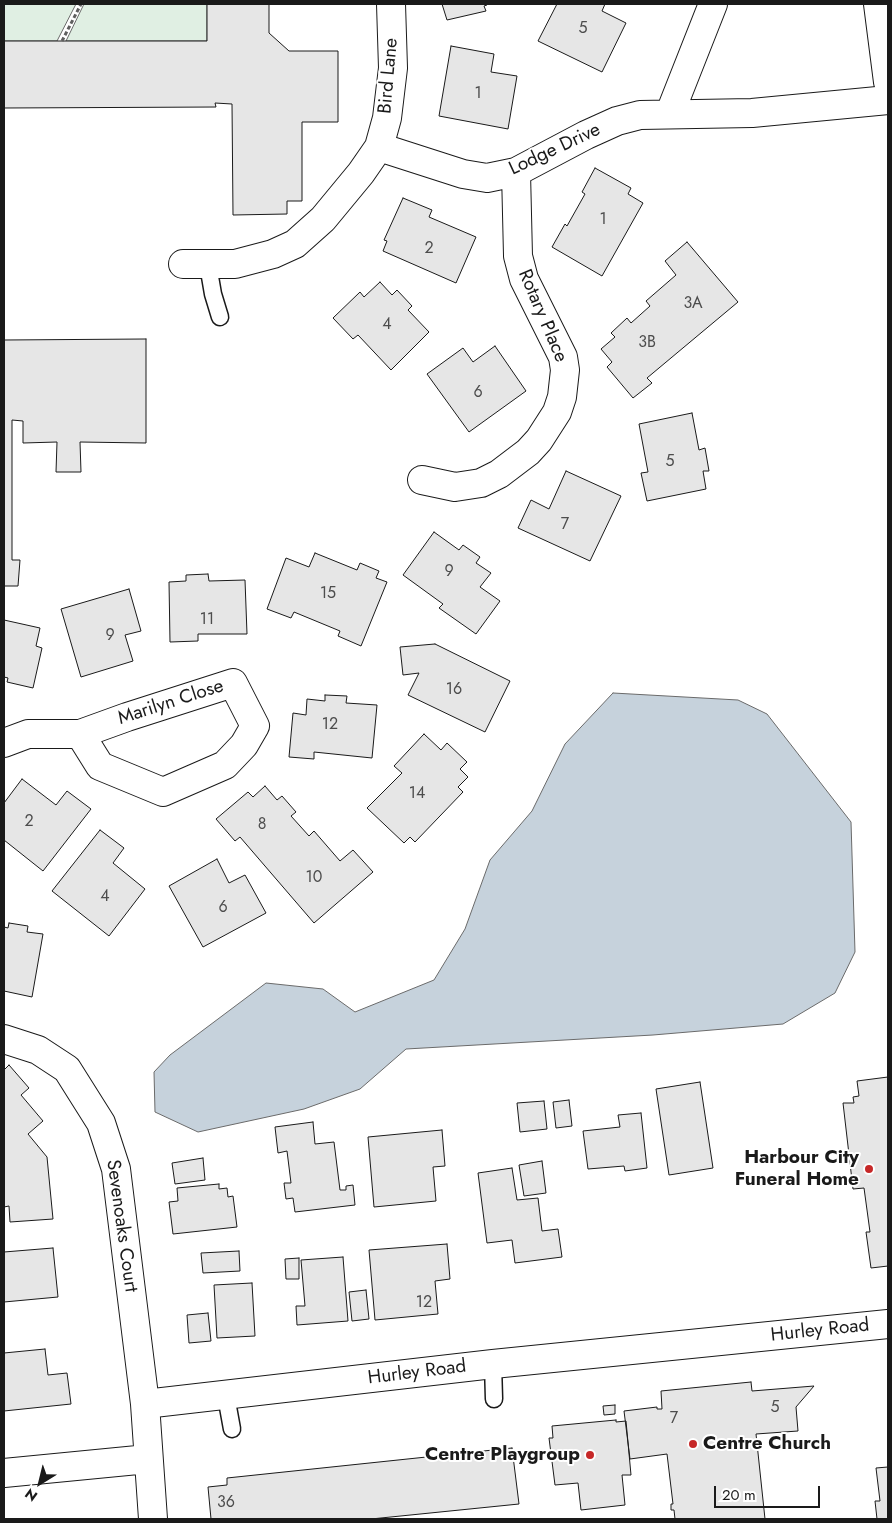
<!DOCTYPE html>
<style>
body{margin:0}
#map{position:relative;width:892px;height:1523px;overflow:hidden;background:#fff;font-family:Jost,sans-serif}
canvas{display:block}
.frame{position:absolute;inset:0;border:5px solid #1a1a1a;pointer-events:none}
.north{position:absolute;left:15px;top:1458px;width:50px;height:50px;-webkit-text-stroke:4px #fff;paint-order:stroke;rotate:216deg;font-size:14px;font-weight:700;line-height:20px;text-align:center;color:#1a1a1a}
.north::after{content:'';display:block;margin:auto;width:18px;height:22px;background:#1a1a1a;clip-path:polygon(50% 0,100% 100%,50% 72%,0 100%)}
.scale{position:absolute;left:714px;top:1486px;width:106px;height:22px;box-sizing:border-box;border:2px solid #1a1a1a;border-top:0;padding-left:6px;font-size:15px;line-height:18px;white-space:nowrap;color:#1a1a1a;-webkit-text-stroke:4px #fff;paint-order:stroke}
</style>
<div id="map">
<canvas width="892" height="1523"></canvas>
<div class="frame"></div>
<div class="north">N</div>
<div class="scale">20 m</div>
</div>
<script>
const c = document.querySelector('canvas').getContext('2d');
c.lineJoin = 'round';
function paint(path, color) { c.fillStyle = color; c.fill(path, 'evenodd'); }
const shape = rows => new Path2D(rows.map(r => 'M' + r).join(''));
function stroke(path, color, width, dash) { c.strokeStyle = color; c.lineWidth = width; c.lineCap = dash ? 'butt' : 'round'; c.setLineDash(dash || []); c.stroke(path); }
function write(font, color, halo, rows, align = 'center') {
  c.font = font + ' Jost,sans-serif'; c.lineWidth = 4; c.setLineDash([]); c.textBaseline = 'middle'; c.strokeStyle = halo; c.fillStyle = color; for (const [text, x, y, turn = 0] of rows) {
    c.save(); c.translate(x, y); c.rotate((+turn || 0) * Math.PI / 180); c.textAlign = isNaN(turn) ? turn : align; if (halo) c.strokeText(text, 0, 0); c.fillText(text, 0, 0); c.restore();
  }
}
const green = shape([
 [4,4,76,4,57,41,4,41,4,4],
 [84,4,207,4,207,41,66,41,84,4]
]);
paint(green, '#e0efe3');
stroke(green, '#6a6a6a', 1);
const water = shape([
 [613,693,738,700,767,714,851,822,855,952,835,993,783,1024,653,1035,406,1049,360,1089,304,1109,198,1132,155,1112,154,1072,170,1055,266,983,323,989,355,1012,434,980,465,929,490,860,532,811,565,744,613,693]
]);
paint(water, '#c6d2dc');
stroke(water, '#6a6a6a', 1);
const building = shape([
 [207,4,269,4,269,33,289,51,338,51,338,122,302,122,302,201,287,201,287,214,233,215,232,104,215,103,216,107,4,108,4,41,207,41,207,4],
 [442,4,486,4,487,5,484,6,486,11,447,20,442,4],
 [557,4,605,4,602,11,626,23,602,72,538,41,557,4],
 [451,46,494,54,491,72,517,76,508,129,439,116,451,46],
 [595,168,631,188,628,194,643,203,602,276,552,247,565,224,567,226,585,194,582,192,595,168],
 [403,198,432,210,429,217,476,237,456,283,383,251,387,241,384,240,403,198],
 [687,242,738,302,647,378,652,383,633,398,607,367,612,362,601,349,615,337,611,333,627,318,631,323,650,306,646,301,676,275,665,261,687,242],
 [380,282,392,295,397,290,412,306,408,310,429,332,391,370,358,335,353,339,333,318,360,292,364,297,380,282],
 [146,339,146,443,80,442,81,472,56,472,57,442,23,443,23,421,12,420,12,560,20,560,18,586,4,586,4,340,146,339],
 [495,346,526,391,469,432,427,374,463,348,473,362,495,346],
 [692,413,699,450,705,448,709,471,703,471,706,489,647,501,641,473,648,472,639,424,692,413],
 [566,471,621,496,590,561,518,528,531,500,549,509,566,471],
 [434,532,459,550,463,545,480,557,476,563,491,573,480,587,500,601,476,634,439,608,443,604,403,575,434,532],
 [315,553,357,570,360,563,379,571,376,578,387,582,361,646,338,636,340,631,294,612,291,618,267,609,286,558,309,567,315,553],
 [208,574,209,581,245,580,247,634,198,634,198,641,170,642,169,582,186,581,186,575,208,574],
 [129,589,141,631,125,635,133,661,81,677,61,609,129,589],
 [4,620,40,628,36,646,42,648,33,688,7,682,8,678,4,677,4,620],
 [435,644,510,681,485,732,408,695,419,673,403,675,400,647,435,644],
 [325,695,347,696,346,703,377,705,372,758,314,752,314,759,289,757,293,713,306,715,307,699,325,701,325,695],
 [424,734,441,750,447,743,467,762,460,769,468,777,458,787,463,792,415,842,410,837,404,843,367,808,402,773,394,766,424,734],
 [22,779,56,805,67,791,91,809,43,871,4,840,4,803,22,779],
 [265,786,277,800,282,796,296,812,291,816,309,836,314,831,340,861,353,850,373,872,314,923,240,837,235,841,216,819,248,792,253,797,265,786],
 [100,830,124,848,113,863,145,889,109,936,52,891,100,830],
 [217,859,229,883,245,875,266,913,203,947,169,886,217,859],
 [9,923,28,926,27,932,43,934,32,997,4,991,4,927,8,928,9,923],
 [9,1065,29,1088,21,1095,43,1121,28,1134,47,1157,53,1219,10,1222,9,1206,4,1207,4,1070,9,1065],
 [888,1077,888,1266,871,1268,866,1232,870,1232,864,1188,853,1189,843,1103,854,1103,853,1097,859,1096,857,1081,888,1077],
 [700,1082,713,1168,669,1175,656,1089,700,1082],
 [569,1100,572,1126,556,1128,553,1102,569,1100],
 [544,1101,547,1129,520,1132,517,1103,544,1101],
 [641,1113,647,1168,625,1171,624,1166,588,1169,583,1131,620,1127,618,1115,641,1113],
 [313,1122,315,1144,334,1142,340,1190,346,1190,346,1186,353,1185,355,1205,295,1212,293,1198,286,1199,284,1183,291,1183,287,1151,278,1153,275,1127,313,1122],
 [442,1130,445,1166,433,1167,436,1201,374,1207,368,1137,442,1130],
 [203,1158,205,1180,175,1184,172,1163,203,1158],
 [542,1161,546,1193,524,1196,519,1165,542,1161],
 [512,1168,517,1200,538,1198,542,1231,558,1229,562,1257,515,1263,512,1240,487,1243,478,1173,512,1168],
 [219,1184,219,1189,227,1188,228,1197,233,1196,237,1227,173,1234,169,1202,178,1201,177,1188,219,1184],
 [447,1244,450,1279,435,1281,438,1314,375,1320,369,1250,447,1244],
 [53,1248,58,1297,4,1302,4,1252,53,1248],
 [239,1251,240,1271,203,1273,201,1253,239,1251],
 [343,1257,348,1321,297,1325,296,1306,305,1306,301,1260,343,1257],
 [299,1258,299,1279,286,1279,285,1259,299,1258],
 [252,1283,255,1336,217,1338,214,1285,252,1283],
 [366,1290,369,1319,352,1321,349,1292,366,1290],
 [208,1313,211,1341,189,1343,187,1315,208,1313],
 [45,1349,48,1375,67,1373,71,1404,4,1411,4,1353,45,1349],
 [751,1382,752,1391,814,1386,796,1407,798,1431,756,1434,765,1519,675,1519,674,1510,671,1510,671,1504,673,1504,667,1454,630,1459,624,1411,657,1407,657,1409,662,1409,661,1391,751,1382],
 [615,1405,615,1414,604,1415,603,1406,615,1405],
 [616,1420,616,1422,626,1421,631,1475,622,1475,625,1505,581,1510,578,1483,555,1485,549,1438,553,1438,552,1426,616,1420],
 [512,1448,519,1504,371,1519,211,1519,208,1487,227,1485,227,1478,512,1448],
 [888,1467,888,1519,877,1519,875,1501,880,1501,876,1468,888,1467]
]);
paint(building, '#e6e6e6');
stroke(building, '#1a1a1a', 1);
const lane = shape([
 [208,265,213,294,220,317],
 [493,1364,494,1399],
 [226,1396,232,1429]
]);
const street = shape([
 [670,113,713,4],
 [379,147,463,174,487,178,516,172,586,135,617,121,640,115,752,113,888,100],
 [183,264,235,264,273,254,295,244,323,219,361,173,379,147,387,118,393,68,391,4],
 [422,480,455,487,481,483,499,474,528,452,539,440,557,412,562,397,565,370,563,357,524,279,518,256,516,172],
 [4,743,28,734,80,734,127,717,233,683,255,726,244,745,225,765,163,792,100,766,80,734],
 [4,1039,38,1050,67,1069,101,1123,116,1169,145,1404],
 [4,1473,148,1459],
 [153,1519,145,1404,493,1364,888,1324]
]);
const secondary = shape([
 [878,4,888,82]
]);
stroke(lane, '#1a1a1a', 19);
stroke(street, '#1a1a1a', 30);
stroke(secondary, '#1a1a1a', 30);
stroke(shape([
 [62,41,81,4]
]), '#5f5f5f', 3, [4, 2.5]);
stroke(lane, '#fff', 16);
stroke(street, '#fff', 28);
stroke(secondary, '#fff', 28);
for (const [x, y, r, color] of [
 [869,1169,5,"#c62828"],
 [693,1444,5,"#c62828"],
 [590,1455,5,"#c62828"]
]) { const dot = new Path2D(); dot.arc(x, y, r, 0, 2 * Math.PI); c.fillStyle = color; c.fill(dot); stroke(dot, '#fff', 2); }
write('16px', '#4d4d4d', null, [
 ["5",583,29],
 ["1",478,94],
 ["1",603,220],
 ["2",429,249],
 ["3A",693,304],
 ["4",387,325],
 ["3B",647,343],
 ["6",478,393],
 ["5",670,462],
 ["7",565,525],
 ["9",449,572],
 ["15",328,594],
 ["11",207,620],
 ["9",110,636],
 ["16",454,690],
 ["12",330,725],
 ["14",417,794],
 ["2",29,822],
 ["8",262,825],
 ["10",314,878],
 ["4",105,897],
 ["6",223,908],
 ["12",424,1303],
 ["5",775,1408],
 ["7",674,1419],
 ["36",226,1503]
]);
write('19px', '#1a1a1a', '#fff', [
 ["Bird Lane",389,76,-85],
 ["Lodge Drive",555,150,-25],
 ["Rotary Place",542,316,67],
 ["Marilyn Close",171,703,-18],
 ["Sevenoaks Court",121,1226,82],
 ["Hurley Road",820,1331,-6],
 ["Hurley Road",417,1373,-7]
]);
write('bold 19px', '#1a1a1a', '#fff', [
 ["Harbour City",859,1158],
 ["Funeral Home",859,1180],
 ["Centre Church",703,1444,"left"],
 ["Centre Playgroup",580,1455]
], 'right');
</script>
